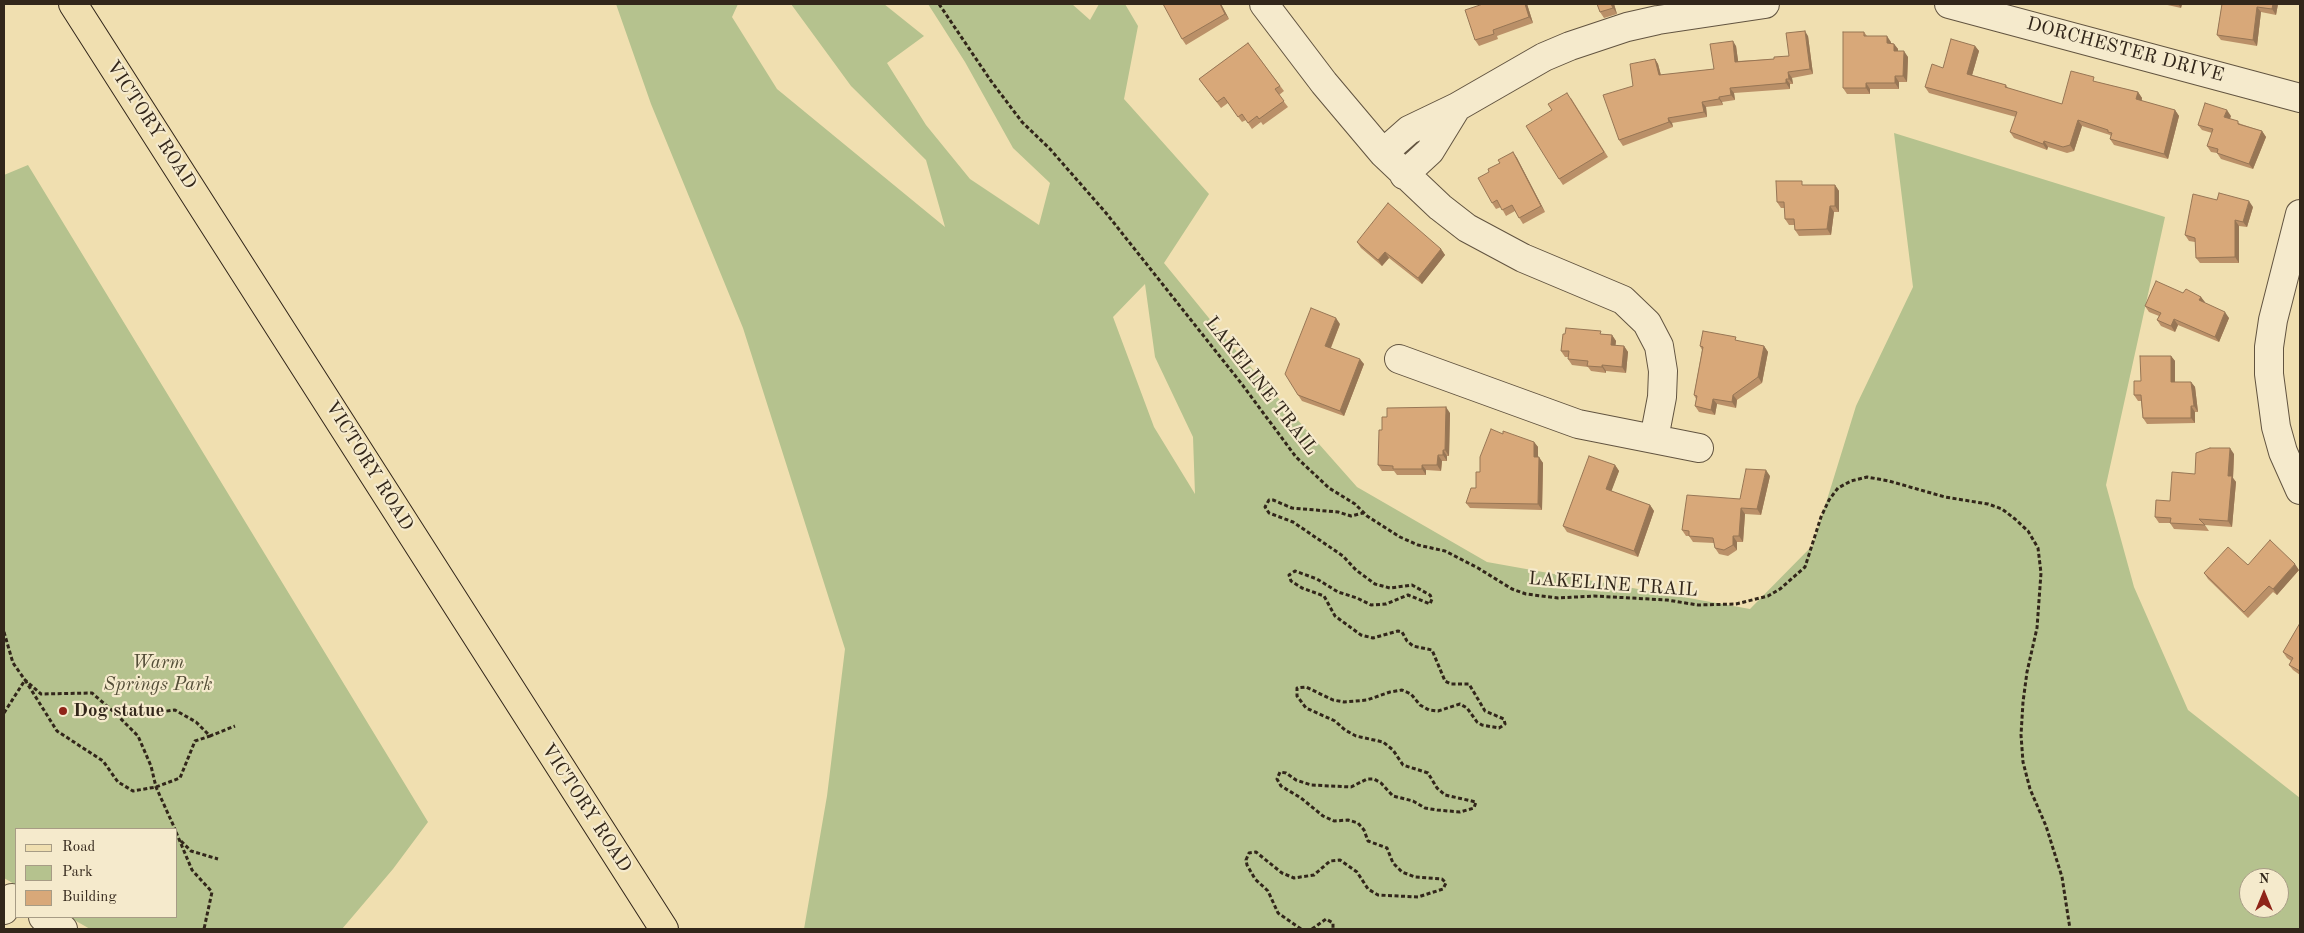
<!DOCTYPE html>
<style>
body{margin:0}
#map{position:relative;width:2304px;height:933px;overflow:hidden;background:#f0dfb0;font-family:"Old Standard TT",serif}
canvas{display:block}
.frame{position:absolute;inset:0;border:5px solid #32261a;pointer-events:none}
.legend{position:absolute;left:15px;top:828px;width:162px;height:90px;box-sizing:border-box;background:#f5eacc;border:1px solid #a79c85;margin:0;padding:6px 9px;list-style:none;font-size:15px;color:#32261a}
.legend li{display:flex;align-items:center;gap:10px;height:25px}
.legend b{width:25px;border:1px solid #a79c85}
.north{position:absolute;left:2239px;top:868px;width:50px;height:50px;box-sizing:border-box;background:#f5eacc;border:1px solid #a79c85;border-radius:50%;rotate:0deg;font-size:14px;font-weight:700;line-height:20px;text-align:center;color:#32261a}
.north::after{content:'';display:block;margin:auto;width:18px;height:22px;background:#8f2418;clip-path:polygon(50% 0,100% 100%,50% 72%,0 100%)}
</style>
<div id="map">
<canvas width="2304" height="933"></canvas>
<div class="frame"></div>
<ul class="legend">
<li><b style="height:6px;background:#f0dfb0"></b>Road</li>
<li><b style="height:14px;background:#b5c28e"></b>Park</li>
<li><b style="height:14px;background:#d8a879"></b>Building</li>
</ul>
<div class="north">N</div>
</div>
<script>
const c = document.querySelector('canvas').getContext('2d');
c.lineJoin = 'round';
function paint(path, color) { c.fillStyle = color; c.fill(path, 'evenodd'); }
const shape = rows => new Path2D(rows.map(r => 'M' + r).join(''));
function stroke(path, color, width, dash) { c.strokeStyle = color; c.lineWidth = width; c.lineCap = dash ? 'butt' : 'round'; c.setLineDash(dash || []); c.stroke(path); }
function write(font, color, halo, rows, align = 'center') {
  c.font = font + ' "Old Standard TT",serif'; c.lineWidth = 4.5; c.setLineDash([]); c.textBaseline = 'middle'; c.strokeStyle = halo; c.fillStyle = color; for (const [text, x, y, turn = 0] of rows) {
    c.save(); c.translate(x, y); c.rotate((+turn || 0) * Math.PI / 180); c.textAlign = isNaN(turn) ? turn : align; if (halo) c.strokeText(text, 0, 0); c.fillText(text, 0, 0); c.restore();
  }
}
paint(shape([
 [616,4,738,4,732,17,777,89,945,227,926,160,851,86,791,4,884,4,924,36,887,63,926,125,970,179,1039,225,1050,183,1013,148,965,62,928,4,1072,4,1090,20,1099,4,1125,4,1138,26,1124,99,1209,194,1164,263,1226,339,1357,487,1487,562,1750,609,1813,545,1856,406,1913,287,1894,133,2165,217,2106,485,2134,587,2188,710,2300,798,2300,929,804,929,827,796,845,649,743,328,651,104],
 [1145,284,1155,357,1193,437,1195,494,1154,427,1113,317],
 [2249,878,2279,878,2279,908,2249,908],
 [28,165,428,822,393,869,342,929,90,929,69,917,176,917,176,829,16,829,16,885,4,878,4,175]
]), '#b5c28e');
const minor = shape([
 [1264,4,1324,83,1383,153,1440,207,1467,228,1523,258,1623,300,1647,323,1659,346,1663,371,1662,397,1654,439],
 [1949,4,2300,98],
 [1383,153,1409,130,1457,107,1544,57,1570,46,1627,27,1658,20,1765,4],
 [1404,175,1430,151,1457,107],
 [2300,214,2273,320,2269,347,2269,374,2276,427,2283,452,2300,490],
 [1399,359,1578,424,1699,448],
 [4,910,12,898],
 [43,917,63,929]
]);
const major = shape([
 [73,4,664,929]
]);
stroke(minor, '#625440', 30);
stroke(major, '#32261a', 30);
stroke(shape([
 [939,4,991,81,1022,122,1050,149,1106,213,1241,383,1296,457,1329,488,1355,504,1367,516,1400,537,1418,545,1445,551,1478,568,1512,589,1526,594,1558,598,1594,596,1667,600,1698,605,1736,604,1768,596,1780,589,1805,567,1821,517,1829,500,1838,488,1851,481,1867,477,1889,481,1945,497,1988,504,2002,509,2015,519,2028,531,2038,548,2041,573,2037,628,2027,672,2023,702,2021,735,2023,762,2030,789,2046,826,2062,877,2070,929],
 [4,632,13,663,25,680,41,694,92,693,115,713,130,716,175,710,196,722,210,736,235,726],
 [4,713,25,680,57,731,103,761,118,782,133,791,156,787,180,778,195,741,210,736],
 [116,714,138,736,151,766,156,787,175,829],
 [176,832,192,870,212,892,204,929],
 [181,841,191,851,218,859],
 [1301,929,1278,913,1268,891,1255,879,1247,865,1246,860,1249,853,1256,852,1282,873,1294,878,1314,875,1330,861,1340,860,1357,872,1368,889,1378,895,1418,897,1443,889,1446,883,1442,879,1415,877,1402,872,1393,863,1387,848,1368,841,1364,830,1358,823,1348,820,1334,821,1323,816,1301,798,1281,786,1277,779,1280,772,1286,773,1296,780,1311,785,1351,787,1367,779,1374,779,1381,783,1393,796,1413,801,1425,808,1437,810,1460,812,1474,808,1476,802,1445,795,1437,788,1428,773,1403,765,1393,750,1383,742,1356,736,1345,730,1335,721,1306,708,1297,696,1297,688,1306,687,1333,700,1344,702,1367,700,1390,692,1402,690,1411,694,1420,705,1429,710,1438,711,1460,704,1467,708,1477,722,1482,725,1499,728,1505,724,1504,719,1485,711,1469,684,1451,684,1445,681,1432,650,1413,646,1407,641,1402,632,1398,631,1373,638,1361,635,1335,616,1324,596,1302,588,1291,581,1289,575,1295,571,1317,579,1338,592,1357,598,1371,605,1386,604,1408,595,1430,604,1432,599,1430,595,1412,585,1390,588,1375,584,1356,570,1343,556,1293,522,1269,513,1265,507,1269,500,1273,500,1292,508,1338,512,1351,516,1363,513],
 [1312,929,1326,919,1333,923,1333,929]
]), '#32261a', 3, [4, 2.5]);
stroke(minor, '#f5eacc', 28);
stroke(major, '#f0dfb0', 28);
paint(shape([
 [1221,4,1229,19,1186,45,1182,39],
 [1483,4,1527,4,1533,23,1497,36,1498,39,1479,46,1475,40],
 [1597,4,1614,4,1617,14,1604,18,1600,12],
 [2163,4,2182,4,2181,8],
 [2222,4,2278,4,2276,15,2261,12,2257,46,2221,40,2217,35],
 [1864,32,1867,36,1891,42,1891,43,1894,44,1898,49,1898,51,1908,57,1907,82,1899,82,1899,89,1870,89,1870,94,1847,94,1843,88],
 [1808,36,1813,74,1792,78,1793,84,1790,84,1790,89,1734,93,1735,100,1722,102,1723,105,1706,107,1707,117,1672,123,1673,127,1623,146,1619,140,1633,86,1655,59,1658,64,1661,75,1714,69,1736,46,1738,61,1774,59,1789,56],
 [1248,43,1284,91,1279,95,1288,107,1263,125,1261,122,1252,129,1246,120,1242,122,1228,103,1221,108,1199,79],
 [1975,46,1979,51,1972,75,2006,85,2008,88,2062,104,2097,82,2138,92,2142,98,2142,101,2175,110,2179,116,2168,159,2114,145,2110,139,2111,137,2110,135,2082,126,2074,151,2067,153,2048,147,2047,150,2014,138,2010,132,2016,117,1929,93,1925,87,1943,68],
 [1571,98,1608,157,1563,185,1559,179],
 [2231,116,2230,119,2241,124,2262,131,2266,137,2253,169,2221,159,2217,153,2211,152,2207,146,2212,133,2202,130,2198,125],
 [1513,152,1517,158,1545,212,1523,224,1515,211,1506,216,1501,207,1496,209,1492,203,1489,172],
 [1805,185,1835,185,1839,191,1839,212,1834,212,1831,235,1799,236,1795,230,1794,225,1789,225,1785,219,1785,208,1781,208,1777,202],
 [2253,207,2247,227,2239,226,2239,263,2200,263,2196,258,2195,242,2189,241,2185,235],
 [1357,242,1441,249,1445,255,1422,284,1389,258,1382,266,1361,248],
 [2183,293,2201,297,2204,303,2229,318,2219,342,2178,325,2175,332,2161,326,2157,320,2159,316,2149,312,2145,306],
 [1340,324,1331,348,1364,364,1344,416,1302,401,1298,395],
 [1565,334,1603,334,1612,335,1616,341,1615,346,1624,346,1628,352,1626,373,1606,371,1606,373,1591,371,1588,367,1572,365,1568,359,1569,357,1565,357,1561,351],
 [1738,341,1764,346,1768,352,1762,383,1737,400,1736,408,1717,404,1715,415,1699,412,1695,406,1696,399,1694,395,1702,350,1700,346],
 [2171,356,2175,361,2175,382,2191,382,2195,387,2198,412,2195,412,2195,423,2147,424,2143,418,2141,401,2138,401,2134,395,2141,381],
 [1450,413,1449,456,1447,456,1447,461,1442,461,1441,471,1426,470,1426,475,1397,475,1394,471,1382,471,1378,465,1382,430],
 [1503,434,1534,442,1538,447,1538,457,1543,463,1542,510,1470,508,1466,503,1476,488,1480,472],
 [2234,454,2233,478,2236,482,2232,527,2205,525,2209,531,2174,529,2170,523,2159,523,2155,517,2195,474],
 [1615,465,1619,471,1611,491,1650,505,1654,511,1638,557,1567,532,1563,526],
 [1770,476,1761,515,1745,514,1743,542,1737,542,1737,550,1728,556,1719,554,1715,548,1714,543,1693,542,1689,536,1686,536,1682,530,1740,499],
 [2248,565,2299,570,2277,595,2273,592,2248,618,2208,579,2204,573],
 [2300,623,2300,675,2293,670,2289,665,2291,661,2287,658,2283,652]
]), '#ba9068');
paint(shape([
 [1220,4,1221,4,1229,19,1225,14],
 [1525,4,1527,4,1533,23,1529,17],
 [1611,4,1614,4,1617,14,1613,8],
 [2178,4,2182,4,2181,8],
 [2273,4,2278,4,2276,15,2272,9],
 [2257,7,2261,12,2257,46,2253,40],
 [1805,31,1808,36,1813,74,1810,69],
 [1887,36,1891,42,1891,49,1887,43],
 [1733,41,1736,46,1739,67,1735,62],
 [1894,44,1898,49,1898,56,1894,51],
 [1975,46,1979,51,1971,79,1967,74],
 [1904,51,1908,57,1907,82,1903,76],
 [1655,59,1658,64,1662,80,1659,75],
 [1788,72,1792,78,1793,84,1789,79],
 [1895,76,1899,82,1899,89,1895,83],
 [1786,79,1790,84,1790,89,1786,83],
 [1866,83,1870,89,1870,94,1866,88],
 [1730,88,1734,93,1735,100,1731,95],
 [2138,92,2142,98,2140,105,2136,99],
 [1719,97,1722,102,1723,105,1719,99],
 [1702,102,1706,107,1707,117,1704,112],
 [2175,110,2179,116,2168,159,2164,154],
 [2227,110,2231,116,2228,122,2224,117],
 [1668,118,1672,123,1673,127,1669,122],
 [2078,120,2082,126,2074,151,2070,145],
 [2262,131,2266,137,2253,169,2249,164],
 [2044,141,2048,147,2047,150,2043,144],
 [1513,152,1517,158,1545,212,1541,206],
 [1835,185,1839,191,1839,212,1835,206],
 [2249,201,2253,207,2247,227,2243,222],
 [1830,206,1834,212,1831,235,1827,229],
 [2235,220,2239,226,2239,263,2235,257],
 [1441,249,1445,255,1422,284,1418,278],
 [1385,252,1389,258,1382,266,1378,260],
 [2201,297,2205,302,2203,306,2199,300],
 [2225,312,2229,318,2219,342,2215,337],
 [1336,318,1340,324,1329,352,1325,346],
 [2174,319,2178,325,2175,332,2171,326],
 [1612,335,1616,341,1615,351,1611,345],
 [1624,346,1628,352,1626,373,1622,367],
 [1764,346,1768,352,1762,383,1758,377],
 [2171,356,2175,361,2175,388,2171,382],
 [1360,359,1364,364,1344,416,1340,411],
 [1602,365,1606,371,1606,373,1602,367],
 [2191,382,2195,387,2198,412,2194,406],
 [1733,395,1737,400,1736,408,1732,402],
 [1713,399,1717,404,1715,415,1711,410],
 [2191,406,2195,412,2195,423,2191,418],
 [1446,407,1450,413,1449,456,1445,450],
 [1534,442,1538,447,1538,463,1534,457],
 [2230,448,2234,454,2233,478,2236,482,2232,527,2228,521,2228,476],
 [1443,450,1447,456,1447,461,1443,455],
 [1438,455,1442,461,1441,471,1437,465],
 [1539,457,1543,463,1542,510,1538,504],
 [1422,465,1426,470,1426,475,1422,469],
 [1615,465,1619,471,1610,495,1606,489],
 [1766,470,1770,476,1761,515,1757,509],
 [1650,505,1654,511,1638,557,1634,551],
 [1741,508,1745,514,1743,542,1739,536],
 [1733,536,1737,542,1737,550,1733,545],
 [2295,564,2299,570,2277,595,2273,589]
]), '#977655');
const building = shape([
 [1163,4,1220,4,1225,14,1182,39,1163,4],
 [1483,4,1525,4,1529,17,1493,30,1494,34,1475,40,1465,10,1483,4],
 [1597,4,1611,4,1613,8,1600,12,1597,4],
 [2222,4,2273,4,2272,9,2257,7,2253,40,2217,35,2222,4],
 [1805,31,1810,69,1788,72,1789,79,1786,79,1786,83,1730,88,1731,95,1719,97,1719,99,1702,102,1704,112,1668,118,1669,122,1619,140,1603,95,1633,86,1630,64,1655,59,1659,75,1714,69,1710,44,1733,41,1735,62,1774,59,1774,57,1789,56,1786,33,1805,31],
 [1843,32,1864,32,1864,36,1887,36,1887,43,1894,44,1894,51,1904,51,1903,76,1895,76,1895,83,1866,83,1866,88,1843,88,1843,32],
 [1951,39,1975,46,1967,74,2006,85,2005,87,2062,104,2071,71,2094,77,2093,81,2138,92,2136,99,2175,110,2164,154,2110,139,2112,133,2108,132,2108,130,2078,120,2070,145,2063,147,2044,141,2043,144,2010,132,2017,112,1925,87,1932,64,1943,68,1951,39],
 [1248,43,1280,86,1275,89,1284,101,1259,119,1257,116,1248,123,1242,114,1238,117,1224,97,1217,102,1199,79,1248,43],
 [1567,93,1604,152,1559,179,1526,126,1552,110,1548,104,1567,93],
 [2205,103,2227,110,2224,117,2238,121,2238,124,2262,131,2249,164,2217,153,2218,149,2207,146,2213,129,2198,125,2205,103],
 [1513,152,1541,206,1519,218,1512,205,1502,210,1497,200,1492,203,1478,178,1489,172,1488,169,1500,163,1498,160,1513,152],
 [1776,181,1802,181,1802,185,1835,185,1835,206,1830,206,1827,229,1795,230,1794,219,1785,219,1784,202,1777,202,1776,181],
 [2219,193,2249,201,2243,222,2235,220,2235,257,2196,258,2195,238,2185,235,2193,194,2217,200,2219,193],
 [1388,203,1441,249,1418,278,1385,252,1378,260,1357,242,1388,203],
 [2156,281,2183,293,2186,289,2201,297,2199,300,2225,312,2215,337,2174,319,2171,326,2157,320,2161,313,2145,306,2156,281],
 [1311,308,1336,318,1325,346,1360,359,1340,411,1298,395,1285,374,1311,308],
 [1566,328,1601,331,1600,334,1612,335,1611,345,1624,346,1622,367,1602,365,1602,367,1587,366,1588,361,1568,359,1569,351,1561,351,1563,334,1565,334,1566,328],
 [1703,331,1736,337,1735,340,1764,346,1758,377,1733,395,1732,402,1713,399,1711,410,1695,406,1697,396,1694,395,1703,347,1700,346,1703,331],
 [2140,356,2171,356,2171,382,2191,382,2194,406,2191,406,2191,418,2143,418,2141,395,2134,395,2134,381,2141,381,2140,356],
 [1446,407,1445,450,1443,450,1443,455,1438,455,1437,465,1422,465,1422,469,1393,469,1393,466,1378,465,1379,430,1382,430,1382,417,1387,417,1387,408,1446,407],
 [1491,429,1503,434,1503,431,1534,442,1534,457,1539,457,1538,504,1466,503,1471,488,1476,488,1476,472,1480,472,1480,457,1491,429],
 [2210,448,2230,448,2228,476,2232,476,2228,521,2199,519,2205,525,2170,523,2171,518,2155,517,2156,500,2170,501,2172,472,2195,474,2196,453,2210,448],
 [1589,456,1615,465,1606,489,1650,505,1634,551,1563,526,1589,456],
 [1746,469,1766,470,1757,509,1741,508,1739,536,1733,536,1733,545,1724,550,1715,548,1713,538,1689,536,1689,531,1682,530,1687,495,1740,499,1746,469],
 [2270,540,2295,564,2273,589,2269,586,2244,612,2204,573,2228,547,2248,565,2270,540],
 [2300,623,2300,671,2289,665,2293,658,2283,652,2300,623]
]);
paint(building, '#d8a879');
stroke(building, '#977655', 1);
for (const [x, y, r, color] of [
 [63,711,5,"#8f2418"]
]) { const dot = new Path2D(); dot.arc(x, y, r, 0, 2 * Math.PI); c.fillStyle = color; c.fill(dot); stroke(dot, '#f5eacc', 2); }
write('19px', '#32261a', '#f5eacc', [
 ["DORCHESTER DRIVE",2125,50,15],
 ["VICTORY ROAD",151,125,57],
 ["LAKELINE TRAIL",1261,386,52],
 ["VICTORY ROAD",369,466,58],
 ["LAKELINE TRAIL",1613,585,4],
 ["VICTORY ROAD",586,808,57]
]);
write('italic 19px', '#534d37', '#f5eacc', [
 ["Warm",158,663],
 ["Springs Park",158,685]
]);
write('bold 19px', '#32261a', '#f5eacc', [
 ["Dog statue",73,711]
], 'left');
</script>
